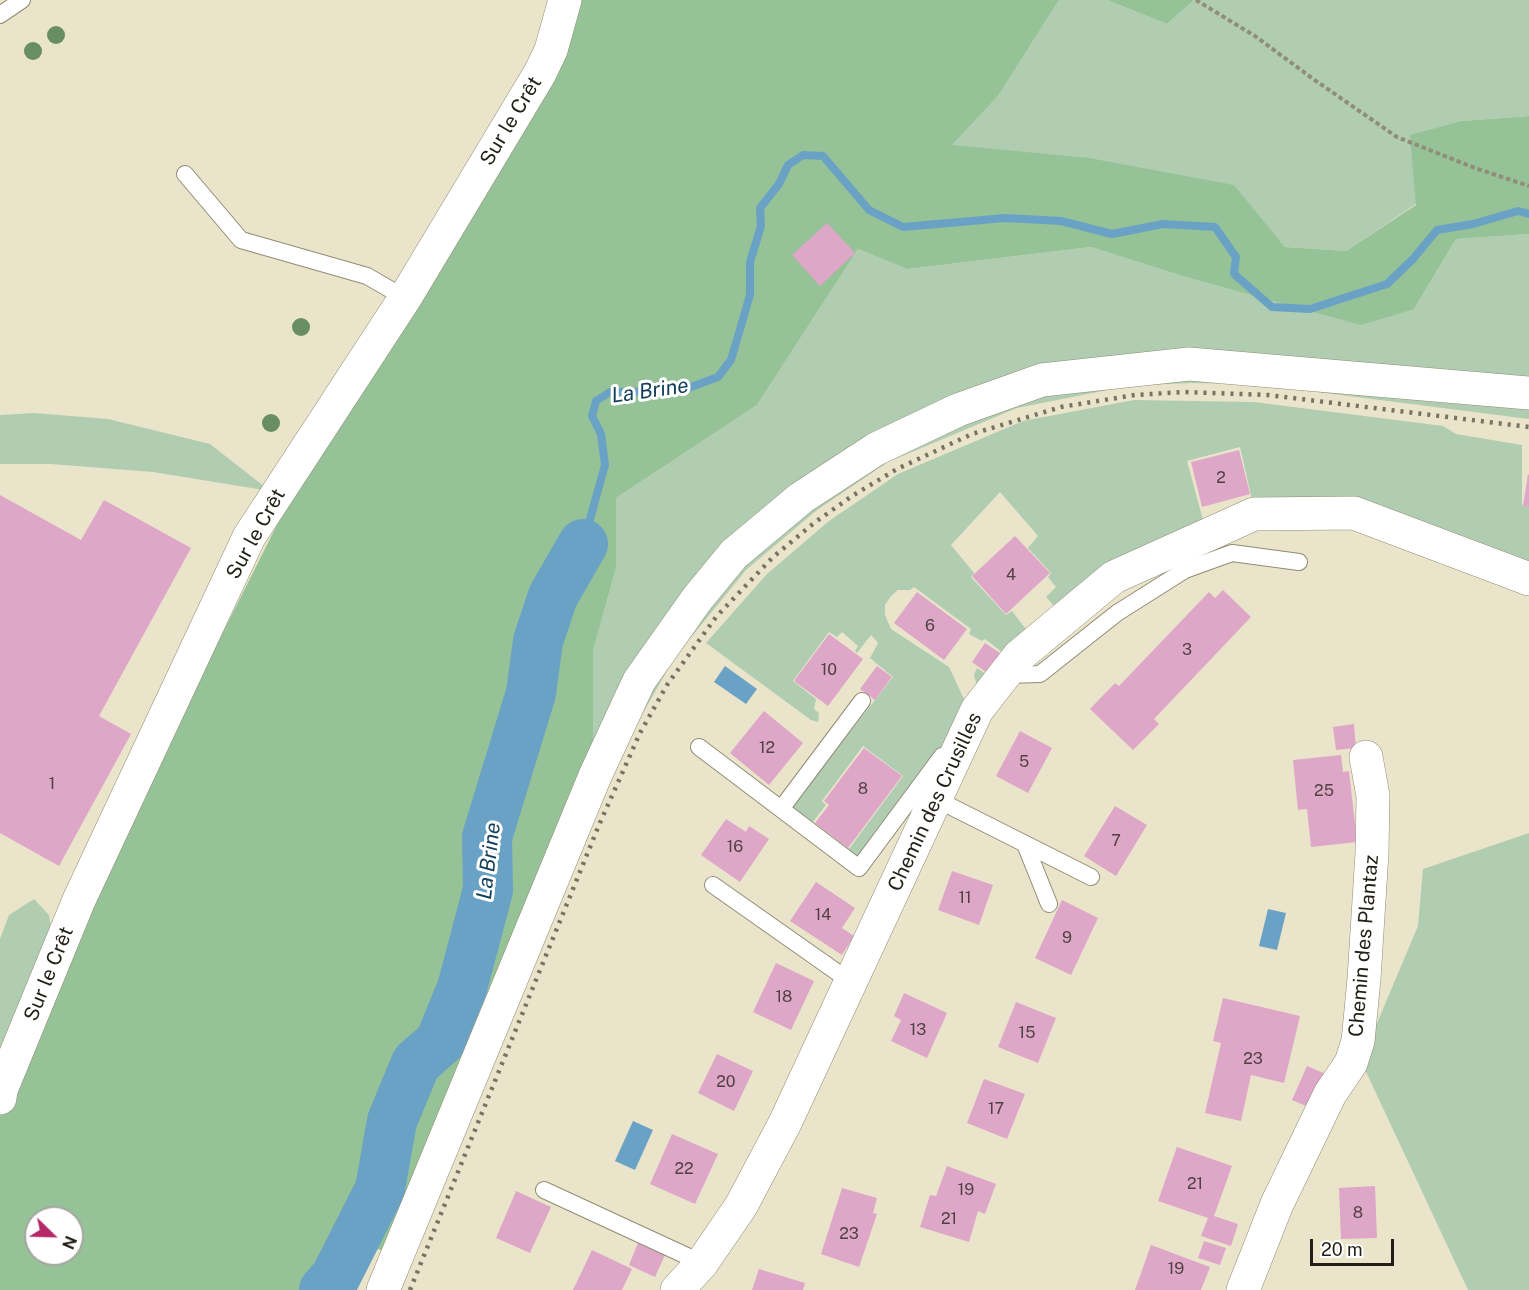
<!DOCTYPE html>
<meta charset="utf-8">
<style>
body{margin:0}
#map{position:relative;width:1529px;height:1290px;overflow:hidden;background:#eae4cb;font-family:"Public Sans",sans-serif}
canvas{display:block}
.north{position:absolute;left:24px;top:1206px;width:60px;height:60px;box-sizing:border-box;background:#fff;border:2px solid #a6a5a2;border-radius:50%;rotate:113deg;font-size:16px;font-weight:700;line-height:24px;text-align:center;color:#211f16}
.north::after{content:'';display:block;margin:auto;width:21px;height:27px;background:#b52a66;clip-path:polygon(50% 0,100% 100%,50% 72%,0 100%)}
.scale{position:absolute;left:1310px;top:1239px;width:84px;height:27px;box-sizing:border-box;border:3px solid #211f16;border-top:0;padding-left:8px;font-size:18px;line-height:21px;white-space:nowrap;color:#211f16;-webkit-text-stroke:4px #fff;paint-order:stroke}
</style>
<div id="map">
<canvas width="1529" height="1290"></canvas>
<div class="north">N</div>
<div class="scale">20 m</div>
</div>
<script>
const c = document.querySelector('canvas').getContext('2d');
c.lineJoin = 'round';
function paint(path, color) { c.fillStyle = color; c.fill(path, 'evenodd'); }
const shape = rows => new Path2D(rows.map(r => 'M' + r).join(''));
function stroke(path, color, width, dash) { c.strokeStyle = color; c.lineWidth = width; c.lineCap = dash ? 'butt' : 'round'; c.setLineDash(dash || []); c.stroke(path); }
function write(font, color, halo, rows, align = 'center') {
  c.font = font + ' "Public Sans",sans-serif'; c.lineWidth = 6; c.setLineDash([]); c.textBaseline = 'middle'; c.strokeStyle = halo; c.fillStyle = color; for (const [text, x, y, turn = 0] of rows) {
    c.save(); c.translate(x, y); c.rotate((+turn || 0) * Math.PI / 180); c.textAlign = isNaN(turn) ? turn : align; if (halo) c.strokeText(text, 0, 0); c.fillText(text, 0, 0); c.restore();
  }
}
paint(shape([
 [1059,0,1107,0,1167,24,1194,0,1529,0,1529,116,1462,121,1416,204,1346,251,1285,247,1233,185,951,146,998,96],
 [1529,234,1529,387,1188,362,956,407,732,552,593,775,593,651,616,568,616,498,757,405,858,249,909,269,1091,247,1176,274,1414,309,1456,239],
 [1191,375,1529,407,1529,419,1254,384,1191,383,1128,386,1017,408,888,462,817,510,746,570,675,657,616,760,401,1290,395,1290,639,702,742,565,814,503,922,438,1044,393],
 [1134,400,1254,402,1443,426,1456,434,1522,445,1522,505,1529,507,1529,565,1253,504,1240,447,1187,461,1203,520,1055,607,1046,597,1056,587,1048,577,1051,573,1028,548,1038,536,1000,492,951,545,974,573,971,577,1006,615,1012,611,1035,641,977,686,974,675,977,668,986,674,1002,652,985,639,982,641,969,634,971,629,914,587,910,590,898,590,891,596,885,605,885,615,891,629,949,667,971,714,859,867,828,843,833,837,849,849,903,776,863,746,822,801,826,805,809,827,784,808,825,764,893,677,870,658,878,643,871,635,857,653,855,651,858,646,842,632,837,637,829,632,793,681,816,699,814,709,819,713,818,722,811,720,706,643,767,574,829,521,898,474,1023,421],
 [34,413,108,419,210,444,270,491,153,472,51,464,0,464,0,415],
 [1529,833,1529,1290,1468,1290,1361,1061,1418,926,1423,869],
 [34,899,49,915,52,934,0,1065,0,939,9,915]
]), '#b0cdb1');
paint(shape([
 [577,0,1059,0,998,96,952,145,1089,158,1234,185,1285,247,1346,251,1416,205,1410,135,1462,121,1529,116,1529,234,1456,239,1414,309,1361,325,1176,274,1091,247,908,269,858,249,757,405,616,498,616,568,593,651,593,775,396,1257,353,1238,311,1290,0,1290,0,1088,112,853,286,507],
 [36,1218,72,1218,72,1254,36,1254],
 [1107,0,1194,0,1167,24]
]), '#95c296');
paint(shape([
 [725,666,757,689,746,704,714,682],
 [1268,909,1286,913,1277,950,1259,946],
 [633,1121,653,1130,635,1170,615,1161]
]), '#6aa2c5');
stroke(shape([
 [583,544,605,465,601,434,592,416,596,401,610,392,680,391,718,377,731,360,750,295,750,262,761,226,760,208,779,184,788,165,803,155,823,156,869,210,903,227,1005,218,1061,221,1112,234,1163,224,1215,227,1236,257,1234,274,1272,307,1310,309,1387,284,1413,259,1437,230,1473,224,1518,211,1529,214]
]), '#6aa2c5', 8);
stroke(shape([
 [324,1290,335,1278,380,1189,392,1121,416,1063,440,1042,462,988,488,890,487,837,531,693,538,641,553,596,583,544]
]), '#6aa2c5', 50);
paint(shape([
 [827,223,855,253,820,286,792,255],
 [1239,450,1250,494,1202,507,1191,462],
 [1528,474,1529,475,1529,507,1523,506],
 [0,495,81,540,104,500,191,548,99,716,131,734,59,866,0,833],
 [1015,536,1050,573,1006,614,972,576],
 [1223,590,1251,617,1154,719,1159,724,1133,750,1090,709,1115,683,1119,686,1209,592,1215,598],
 [917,592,967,629,944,660,894,623],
 [829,634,863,659,828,706,794,681],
 [985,643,1000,653,987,673,972,662],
 [877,666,892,677,875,700,860,689],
 [764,711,803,743,769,785,730,753],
 [1354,724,1356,748,1336,750,1333,727],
 [1020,731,1052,748,1028,793,996,776],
 [864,748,902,776,848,848,815,823,829,805,824,801],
 [1341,755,1343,772,1349,771,1357,842,1311,847,1307,809,1298,810,1293,760],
 [1115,806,1147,825,1116,876,1084,856],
 [726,819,746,832,749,826,769,839,740,882,701,855],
 [952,871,993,885,979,925,938,910],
 [816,882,855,908,842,928,854,936,842,955,790,921],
 [1062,900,1098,918,1071,975,1035,958],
 [776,963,814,981,791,1030,753,1012],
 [904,993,947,1013,927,1058,891,1041,901,1020,894,1016],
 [1223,998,1300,1016,1284,1083,1251,1075,1241,1121,1205,1113,1221,1043,1213,1041],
 [1016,1002,1056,1018,1038,1063,998,1047],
 [717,1054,753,1071,734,1111,698,1093],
 [1307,1066,1328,1075,1313,1109,1292,1100],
 [984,1079,1025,1094,1007,1139,967,1123],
 [672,1134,718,1154,695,1204,650,1184],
 [1177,1147,1232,1166,1214,1216,1238,1224,1231,1246,1201,1236,1208,1218,1158,1201],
 [947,1166,996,1184,985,1214,978,1211,969,1242,920,1227,930,1195,936,1196],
 [1375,1186,1377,1238,1341,1239,1339,1188],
 [842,1188,877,1198,873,1213,877,1214,859,1267,821,1254],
 [516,1191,551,1207,530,1253,496,1238],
 [1204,1241,1226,1248,1220,1265,1198,1258],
 [638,1243,665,1255,655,1277,629,1265],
 [1151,1245,1210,1267,1201,1290,1135,1290],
 [592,1250,632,1269,622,1290,573,1290],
 [759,1269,805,1283,803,1290,752,1290]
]), '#dea7c8');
const lane = shape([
 [0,15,22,0],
 [185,174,241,240,367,276,405,298],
 [1006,675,1040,674,1117,613,1185,570,1232,553,1299,562],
 [699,747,859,868,942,756],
 [936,799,1091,877],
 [781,809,862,701],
 [1025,844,1049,904],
 [713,885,851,982],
 [544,1190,702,1263]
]);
const street = shape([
 [0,1098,1,1090,79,900,249,537,405,298,540,73,551,50,565,0],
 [677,1290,702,1263,741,1206,785,1123,977,710,1019,656,1114,577,1254,514,1354,513,1529,579],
 [1243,1290,1277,1204,1330,1094,1351,1063,1358,1041,1364,979,1372,853,1373,796,1366,757]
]);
const secondary = shape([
 [383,1290,595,776,639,681,697,599,734,554,801,498,876,449,958,410,1042,380,1189,364,1529,393]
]);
stroke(lane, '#918c74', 18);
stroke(street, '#918c74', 34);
stroke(secondary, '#918c74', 34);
stroke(shape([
 [1196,0,1255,36,1316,81,1397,137,1475,168,1529,186]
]), '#918d7b', 4, [4.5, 3]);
stroke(lane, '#fff', 16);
stroke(street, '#fff', 33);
stroke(secondary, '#fff', 33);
stroke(shape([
 [410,1290,599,825,640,733,667,685,716,617,773,557,814,523,852,496,897,469,972,434,1061,407,1135,395,1184,392,1268,395,1529,427]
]), '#777363', 4.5, [3, 6]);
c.fillStyle = '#698e64';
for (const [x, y] of [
 [56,35],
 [33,51],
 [301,327],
 [271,423]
]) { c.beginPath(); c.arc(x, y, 9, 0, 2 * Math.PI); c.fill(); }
write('16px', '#504142', null, [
 ["2",1221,478],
 ["4",1011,575],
 ["6",930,626],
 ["3",1187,650],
 ["10",829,670],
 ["12",767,748],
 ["5",1024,762],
 ["1",52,784],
 ["8",863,789],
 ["25",1324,791],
 ["7",1116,841],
 ["16",735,847],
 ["11",965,898],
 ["14",823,915],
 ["9",1067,938],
 ["18",784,997],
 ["13",918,1030],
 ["15",1027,1033],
 ["23",1253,1059],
 ["20",726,1082],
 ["17",996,1109],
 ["22",684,1169],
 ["21",1195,1184],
 ["19",966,1190],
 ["8",1358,1213],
 ["21",949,1219],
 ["23",849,1234],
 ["19",1176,1269]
]);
write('20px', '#211f16', '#fff', [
 ["Sur le Crêt",511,121,-59],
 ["Sur le Crêt",256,534,-61],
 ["Chemin des Crusilles",935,802,-65],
 ["Chemin des Plantaz",1364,946,-85],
 ["Sur le Crêt",49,974,-68]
]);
write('italic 21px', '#134059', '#fff', [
 ["La Brine",650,391,-8],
 ["La Brine",489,861,-83]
]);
</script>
